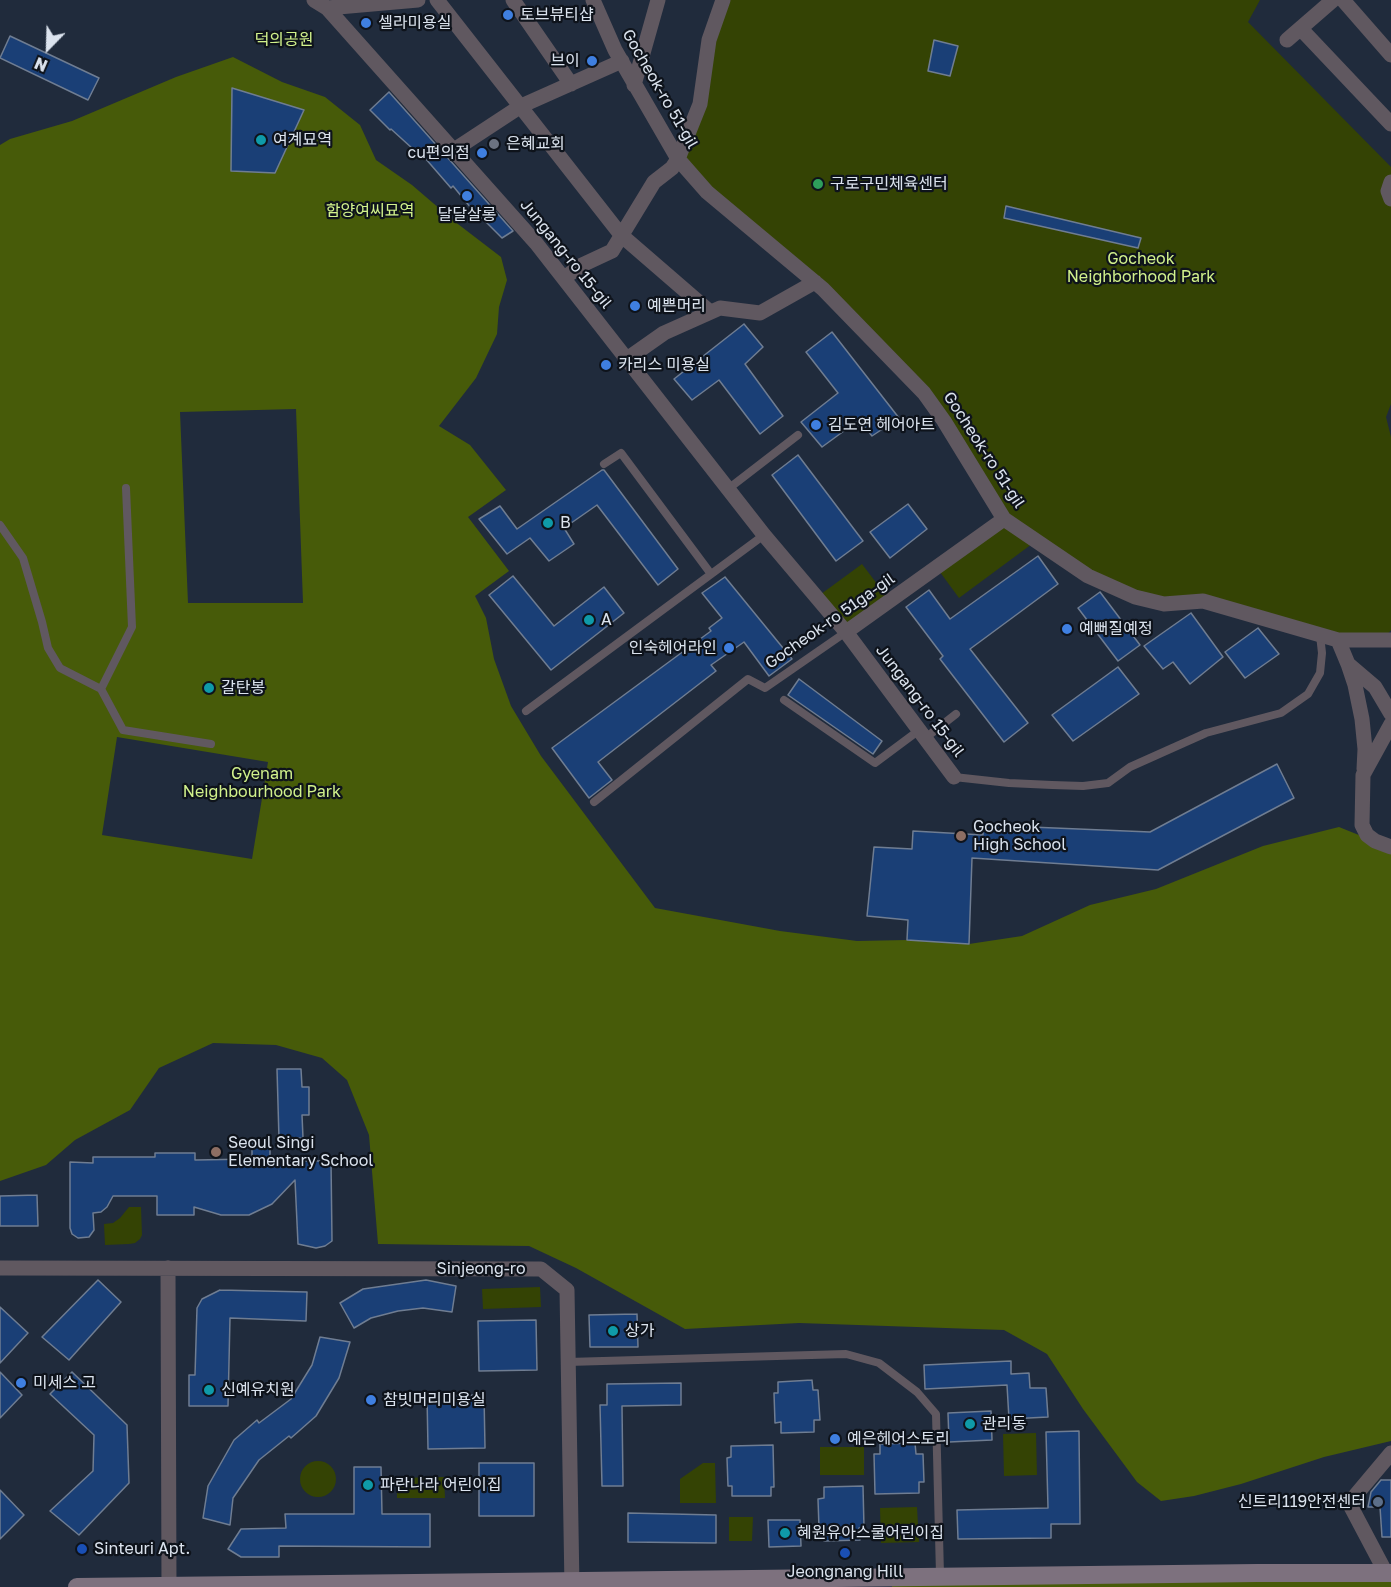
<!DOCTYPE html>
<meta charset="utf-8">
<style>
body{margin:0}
#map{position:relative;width:1391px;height:1587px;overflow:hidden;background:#202b3c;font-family:"Golos Text",sans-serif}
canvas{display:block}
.north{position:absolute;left:18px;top:18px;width:60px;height:60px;-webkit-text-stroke:4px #0e131b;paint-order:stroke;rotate:203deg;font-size:16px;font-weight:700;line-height:24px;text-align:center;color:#dbe3ee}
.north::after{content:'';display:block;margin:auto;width:21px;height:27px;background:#dbe3ee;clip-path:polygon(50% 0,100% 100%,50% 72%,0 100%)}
</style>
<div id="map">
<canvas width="1391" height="1587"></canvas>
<div class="north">N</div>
</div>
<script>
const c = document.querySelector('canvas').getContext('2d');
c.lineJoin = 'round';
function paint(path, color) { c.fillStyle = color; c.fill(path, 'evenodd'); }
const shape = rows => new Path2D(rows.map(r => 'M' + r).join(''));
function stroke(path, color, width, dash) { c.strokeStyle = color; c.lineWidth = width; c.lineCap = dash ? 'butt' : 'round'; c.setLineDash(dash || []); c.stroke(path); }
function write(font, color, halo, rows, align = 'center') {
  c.font = font + ' "Golos Text","Noto Sans KR",sans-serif'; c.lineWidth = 4.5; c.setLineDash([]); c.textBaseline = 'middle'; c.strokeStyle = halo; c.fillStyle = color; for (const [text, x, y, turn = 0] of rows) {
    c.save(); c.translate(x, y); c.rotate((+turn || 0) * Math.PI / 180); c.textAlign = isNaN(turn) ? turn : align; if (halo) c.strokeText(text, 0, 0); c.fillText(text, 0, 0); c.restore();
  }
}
paint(shape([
 [723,0,1260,0,1248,22,1391,167,1391,404,1386,417,1391,437,1391,630,1383,640,1338,640,1203,601,1135,597,1036,541,959,598,937,568,1004,519,924,393,678,159],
 [862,564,890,601,846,632,817,597],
 [129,1207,141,1207,142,1235,140,1239,135,1243,129,1244,105,1245,104,1224,113,1223,120,1218],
 [540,1287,541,1307,483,1309,482,1289],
 [1036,1433,1037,1475,1004,1476,1003,1434],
 [820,1447,864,1447,864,1475,820,1475],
 '300 1479a18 18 0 1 1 36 0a18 18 0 1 1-36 0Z',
 [703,1463,715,1463,716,1503,680,1503,680,1479],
 [444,1477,445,1498,397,1498,397,1478],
 [917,1507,919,1542,881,1543,880,1508],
 [729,1517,753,1517,752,1541,729,1541]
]), '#344304');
paint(shape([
 [233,57,282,82,325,97,360,125,376,160,412,185,454,221,501,257,507,280,499,307,497,334,476,378,439,426,470,445,506,490,468,517,509,571,475,596,486,618,494,659,511,706,541,756,655,908,780,931,857,941,907,940,969,944,1022,936,1090,905,1156,889,1263,846,1339,827,1391,848,1391,1441,1324,1457,1241,1484,1194,1496,1161,1501,1137,1482,1083,1409,1047,1354,1004,1330,799,1323,685,1329,576,1268,529,1246,378,1244,369,1135,347,1080,322,1058,276,1045,213,1043,159,1068,130,1110,75,1140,46,1165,0,1181,0,145,10,139,72,121,176,77],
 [296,409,303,603,188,603,180,412],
 [117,737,268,762,252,859,102,835],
 [1391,1573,1391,1587,892,1587,893,1577]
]), '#475b09');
const building = shape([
 [10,36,99,78,88,100,0,58,10,36],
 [934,40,958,46,950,76,928,71,934,40],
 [232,88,304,110,275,173,231,171,232,88],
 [389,92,513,231,502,238,477,213,476,214,453,186,451,188,425,158,424,159,391,129,390,130,370,110,389,92],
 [1006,206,1141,238,1138,248,1004,218,1006,206],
 [744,324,763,347,745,364,783,416,760,434,719,380,692,400,674,379,744,324],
 [832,332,899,418,872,436,859,420,822,447,801,422,838,393,806,352,832,332],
 [798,455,863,541,836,561,772,475,798,455],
 [602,470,604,470,678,569,658,585,597,505,564,528,574,544,549,561,530,538,507,554,479,519,500,506,517,529,602,470],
 [908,504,927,529,890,558,870,532,908,504],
 [1038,556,1058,584,970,649,1028,723,1004,742,940,659,943,656,906,607,929,590,950,619,1038,556],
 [513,576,554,626,604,587,624,613,551,670,489,595,513,576],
 [725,577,792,659,769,676,744,642,711,665,716,671,598,762,612,780,589,798,552,748,711,631,709,628,722,618,702,593,725,577],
 [1100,592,1140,645,1118,661,1078,608,1100,592],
 [1191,613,1223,657,1190,684,1173,662,1163,669,1144,646,1191,613],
 [1258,628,1279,654,1245,678,1225,652,1258,628],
 [1118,667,1139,694,1073,741,1052,715,1118,667],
 [799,679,882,741,873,754,788,695,799,679],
 [1277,764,1294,798,1158,870,972,858,969,944,907,940,908,920,867,916,874,847,912,849,913,831,983,835,983,825,1150,832,1277,764],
 [277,1069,301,1069,302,1087,309,1087,309,1115,302,1115,303,1138,279,1139,277,1069],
 [252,1141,270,1141,270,1161,331,1161,332,1241,325,1246,316,1248,298,1244,295,1180,272,1204,249,1215,221,1215,194,1207,194,1215,157,1215,157,1196,113,1196,107,1207,101,1212,93,1213,94,1230,89,1237,78,1238,72,1234,70,1228,70,1162,93,1163,93,1157,155,1157,155,1153,195,1153,195,1160,252,1159,252,1141],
 [37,1195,38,1226,0,1226,0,1196,37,1195],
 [98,1280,121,1302,69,1360,42,1337,98,1280],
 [426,1280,456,1286,452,1312,423,1308,398,1311,371,1318,354,1328,340,1303,363,1289,426,1280],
 [220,1290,307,1292,306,1321,230,1318,228,1406,189,1406,189,1375,195,1375,197,1308,202,1299,220,1290],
 [0,1307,28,1333,0,1363,0,1307],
 [637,1314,638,1347,590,1347,589,1315,637,1314],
 [536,1320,537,1370,479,1371,478,1321,536,1320],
 [320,1337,350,1342,339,1378,316,1416,291,1438,289,1436,259,1460,233,1498,230,1525,203,1518,208,1486,234,1440,257,1420,259,1423,291,1399,312,1365,320,1337],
 [1011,1361,1011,1374,1029,1373,1030,1388,1046,1388,1048,1417,1009,1419,1007,1385,925,1389,924,1365,1011,1361],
 [0,1372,22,1395,0,1418,0,1372],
 [72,1372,127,1425,129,1483,79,1535,50,1511,93,1471,94,1435,50,1394,72,1372],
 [812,1380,813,1390,818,1390,820,1420,814,1420,814,1432,781,1433,781,1422,775,1423,774,1393,778,1393,778,1382,812,1380],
 [681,1383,681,1405,622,1406,623,1486,602,1486,600,1405,607,1405,607,1384,681,1383],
 [484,1395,485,1448,428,1449,427,1396,484,1395],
 [991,1411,992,1440,949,1442,948,1413,991,1411],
 [1079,1431,1080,1524,1051,1524,1051,1538,958,1539,957,1510,1048,1508,1046,1432,1079,1431],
 [915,1443,916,1454,923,1454,924,1482,919,1482,919,1493,875,1494,874,1454,880,1454,880,1444,915,1443],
 [773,1445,774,1487,771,1487,771,1496,732,1496,732,1486,728,1486,727,1458,731,1457,731,1446,773,1445],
 [479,1463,534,1463,534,1516,479,1516,479,1463],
 [354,1467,381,1467,382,1514,430,1514,430,1547,279,1546,279,1557,241,1557,228,1549,241,1529,286,1528,285,1514,354,1514,354,1467],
 [1381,1480,1391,1480,1391,1537,1382,1537,1380,1507,1368,1507,1371,1492,1381,1480],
 [863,1486,864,1528,859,1528,860,1540,824,1541,824,1528,819,1528,818,1499,824,1498,824,1487,863,1486],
 [0,1490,24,1515,0,1539,0,1490],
 [628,1513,716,1515,716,1543,628,1542,628,1513],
 [768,1520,800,1520,801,1546,769,1547,768,1520]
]);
paint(building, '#1a3f76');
stroke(building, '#6f7d92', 1.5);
stroke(shape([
 [604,464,621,453,711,574],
 [728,489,798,435],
 [0,525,23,558,42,622,48,648,60,668,101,689,123,730,211,744],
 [101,689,132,627,126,488],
 [784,700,875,763,918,731],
 [526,711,764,535],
 [924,739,956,714],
 [954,777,1009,783,1052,785,1083,786,1108,783,1130,767,1206,733,1281,713,1308,694,1320,673,1322,653,1320,635],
 [594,802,748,679,765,688,846,632],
 [568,1362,846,1354,879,1363,917,1392,936,1414,940,1575]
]), '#605860', 8);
stroke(shape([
 [314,0,327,8,536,243,764,535,846,632,954,777],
 [437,0,621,235,710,312],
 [513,0,571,84],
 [593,0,615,50,678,159,707,192,823,289,924,393,944,421,1004,519,1088,576,1135,597,1164,604,1203,601,1338,640,1391,640],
 [1343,0,1391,55],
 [327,8,418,0],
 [1301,29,1391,124],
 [1287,40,1333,0],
 [634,85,658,0],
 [454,150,521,106,622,61],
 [1391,182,1388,191,1391,199],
 [564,278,582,265,612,251,654,182,672,168,678,159,700,104,709,40,723,0],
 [627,359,664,333,720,308,760,313,815,282],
 [846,632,1004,519],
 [1338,640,1348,664,1375,687,1391,714],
 [1348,664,1355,685,1362,719,1365,749,1364,769],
 [1391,724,1363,775,1362,825,1367,835,1375,841,1391,847],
 [0,1268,541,1269,567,1290,572,1587],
 [168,1268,169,1587],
 [1386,1573,1349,1503,1391,1453]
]), '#605860', 15);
stroke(shape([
 [77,1587,1257,1573,1391,1573]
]), '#7d717e', 18);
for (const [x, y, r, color] of [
 [508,15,6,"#3f7fe0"],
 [366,23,6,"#3f7fe0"],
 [592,61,6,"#3f7fe0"],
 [261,140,6,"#0f9aa8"],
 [494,144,6,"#6b7280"],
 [482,153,6,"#3f7fe0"],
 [818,184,6,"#2e9e5b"],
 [467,196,6,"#3f7fe0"],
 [635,306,6,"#3f7fe0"],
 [606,365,6,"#3f7fe0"],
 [816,425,6,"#3f7fe0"],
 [548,523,6,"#0f9aa8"],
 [589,620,6,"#0f9aa8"],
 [1067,629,6,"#3f7fe0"],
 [729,648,6,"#3f7fe0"],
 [209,688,6,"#0f9aa8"],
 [961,836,6,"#8d6e63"],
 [216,1152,6,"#8d6e63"],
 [613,1331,6,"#0f9aa8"],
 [21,1383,6,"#3f7fe0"],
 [209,1390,6,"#0f9aa8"],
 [371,1400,6,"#3f7fe0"],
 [970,1424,6,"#0f9aa8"],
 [835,1439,6,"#3f7fe0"],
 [368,1485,6,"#0f9aa8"],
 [1378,1502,6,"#5c6f8a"],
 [785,1533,6,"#0f9aa8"],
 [82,1549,6,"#1a4fb4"],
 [845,1553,6,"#1a4fb4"]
]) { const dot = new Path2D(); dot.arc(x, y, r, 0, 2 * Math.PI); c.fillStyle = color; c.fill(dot); stroke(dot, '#0e131b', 2); }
write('16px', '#dbe3ee', '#0e131b', [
 ["토브뷰티샵",520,15],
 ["셀라미용실",378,23],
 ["브이",580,61,"right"],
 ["여계묘역",273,140],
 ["은혜교회",506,144],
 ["cu편의점",470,153,"right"],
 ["구로구민체육센터",830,184],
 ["달달살롱",467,215,"center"],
 ["예쁜머리",647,306],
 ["카리스 미용실",618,365],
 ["김도연 헤어아트",828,425],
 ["B",560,523],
 ["A",601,620],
 ["예뻐질예정",1079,629],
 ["인숙헤어라인",717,648,"right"],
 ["갈탄봉",221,688],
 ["Gocheok",973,827],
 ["High School",973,845],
 ["Seoul Singi",228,1143],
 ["Elementary School",228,1161],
 ["상가",625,1331],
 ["미세스 고",33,1383],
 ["신예유치원",221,1390],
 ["참빗머리미용실",383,1400],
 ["관리동",982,1424],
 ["예은헤어스토리",847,1439],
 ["파란나라 어린이집",380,1485],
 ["신트리119안전센터",1366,1502,"right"],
 ["혜원유아스쿨어린이집",797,1533],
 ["Sinteuri Apt.",94,1549],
 ["Jeongnang Hill",845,1572,"center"]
], 'left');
write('16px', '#d2f28c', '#0e131b', [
 ["덕의공원",284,40],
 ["함양여씨묘역",370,211],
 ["Gocheok",1141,259],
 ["Neighborhood Park",1141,277],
 ["Gyenam",262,774],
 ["Neighbourhood Park",262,792]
]);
write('16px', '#dbe3ee', '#0e131b', [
 ["Gocheok-ro 51-gil",660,89,60],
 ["Jungang-ro 15-gil",566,254,51],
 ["Gocheok-ro 51-gil",984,450,57],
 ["Gocheok-ro 51ga-gil",830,621,-35],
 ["Jungang-ro 15-gil",920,701,53],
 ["Sinjeong-ro",481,1269]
]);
</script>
